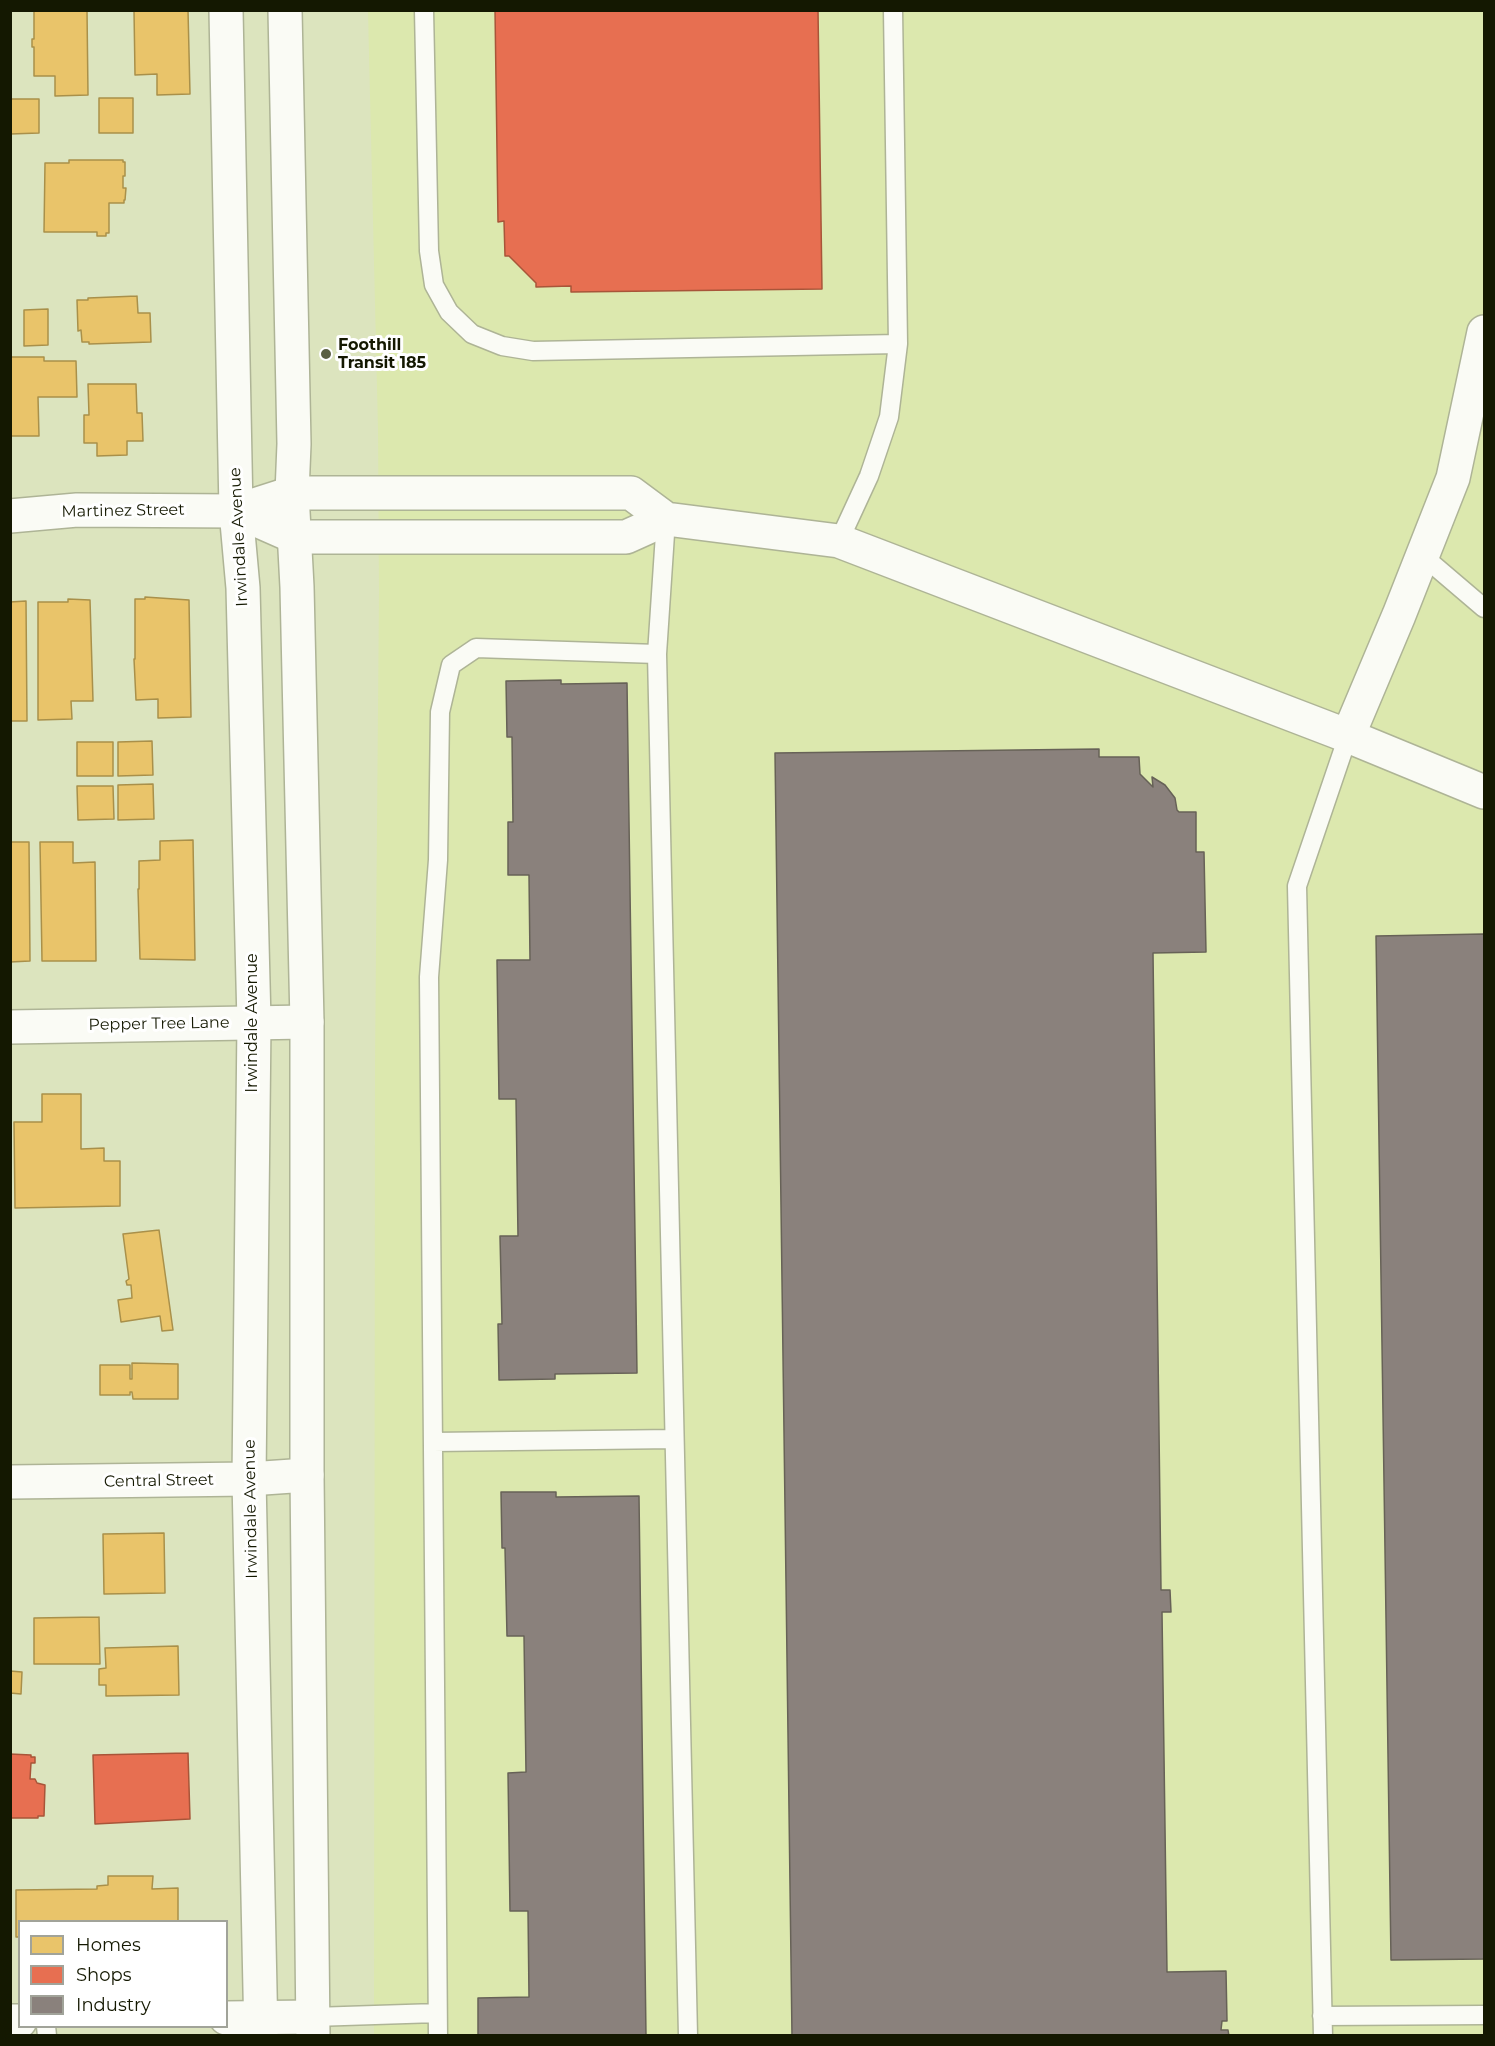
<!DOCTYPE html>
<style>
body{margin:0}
#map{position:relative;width:1495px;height:2046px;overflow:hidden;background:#dce4be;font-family:Montserrat,sans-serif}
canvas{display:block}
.frame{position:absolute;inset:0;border:12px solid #141801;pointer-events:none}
.legend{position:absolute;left:18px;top:1920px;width:210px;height:108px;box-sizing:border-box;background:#fff;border:2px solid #a1a399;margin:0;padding:8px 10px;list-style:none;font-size:18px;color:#141801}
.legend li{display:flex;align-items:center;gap:12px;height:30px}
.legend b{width:30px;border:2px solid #a1a399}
</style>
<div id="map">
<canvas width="1495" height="2046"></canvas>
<div class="frame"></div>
<ul class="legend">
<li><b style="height:16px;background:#e9c46a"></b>Homes</li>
<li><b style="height:16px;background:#e76f51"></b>Shops</li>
<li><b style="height:16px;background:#8a817c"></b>Industry</li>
</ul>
</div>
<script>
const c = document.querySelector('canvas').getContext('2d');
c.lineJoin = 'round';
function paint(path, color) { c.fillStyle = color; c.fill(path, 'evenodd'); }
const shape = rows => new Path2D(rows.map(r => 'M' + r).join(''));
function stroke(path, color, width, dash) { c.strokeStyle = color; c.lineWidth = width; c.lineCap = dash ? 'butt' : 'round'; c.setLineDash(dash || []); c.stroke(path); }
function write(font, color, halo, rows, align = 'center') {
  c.font = font + ' Montserrat,sans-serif'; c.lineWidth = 6; c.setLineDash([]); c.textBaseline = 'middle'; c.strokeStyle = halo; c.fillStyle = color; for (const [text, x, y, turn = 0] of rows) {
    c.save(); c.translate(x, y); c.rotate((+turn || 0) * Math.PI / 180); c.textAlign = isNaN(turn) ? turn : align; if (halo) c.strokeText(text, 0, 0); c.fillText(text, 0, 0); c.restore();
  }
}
paint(shape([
 [368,11,1484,11,1484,2035,374,2035,375,1065,379,591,378,429]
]), '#dce8ae');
const homes = shape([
 [34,10,87,10,88,95,55,96,55,76,34,76,34,47,32,47,32,39,34,39,34,10],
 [134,10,188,10,190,94,157,95,157,74,135,75,134,10],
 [99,98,133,98,133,133,99,133,99,98],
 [10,99,39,99,39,133,10,134,10,99],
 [69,160,123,160,123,162,125,162,125,176,123,176,123,188,126,188,125,200,124,200,124,203,109,203,109,233,106,233,106,236,97,236,97,232,44,232,45,163,69,163,69,160],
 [137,296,138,313,150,313,151,342,89,344,89,342,82,342,81,330,78,331,77,300,88,300,88,298,137,296],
 [48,309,48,345,24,346,24,310,48,309],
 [10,357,44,357,44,361,76,361,77,397,38,397,39,436,10,436,10,357],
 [88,384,136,384,137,413,142,413,143,441,127,441,127,455,97,456,97,443,84,443,84,415,89,415,88,384],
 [145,597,189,600,191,717,158,718,158,699,136,700,134,659,135,659,135,599,145,599,145,597],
 [68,599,90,600,93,701,71,701,72,719,38,720,38,602,68,602,68,599],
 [26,601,27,721,10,721,10,602,26,601],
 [152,741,153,775,118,776,118,742,152,741],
 [77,742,113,742,113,776,77,776,77,742],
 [153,784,154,819,118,820,118,785,153,784],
 [77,786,113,786,114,819,78,820,77,786],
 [193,840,195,960,140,959,138,889,139,889,139,861,160,860,160,841,193,840],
 [10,842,29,842,30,961,10,962,10,842],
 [40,842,73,842,73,863,95,862,96,961,42,961,40,842],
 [42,1094,81,1094,81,1149,104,1148,104,1161,120,1161,120,1206,15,1208,14,1122,42,1122,42,1094],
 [159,1230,173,1330,162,1331,160,1316,121,1322,118,1300,132,1298,131,1285,127,1285,126,1281,129,1279,123,1234,159,1230],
 [132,1363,178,1364,178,1399,133,1399,132,1392,130,1392,130,1395,100,1395,100,1365,130,1365,130,1379,132,1379,132,1363],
 [164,1533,165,1593,104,1594,103,1534,164,1533],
 [99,1617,100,1664,34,1664,34,1618,99,1617],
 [178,1646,179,1695,106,1696,106,1685,99,1685,99,1669,106,1668,105,1648,178,1646],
 [10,1671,22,1672,21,1694,10,1693,10,1671],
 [108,1876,153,1876,152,1889,178,1888,178,1922,20,1922,20,1937,16,1937,16,1890,97,1889,97,1886,108,1885,108,1876]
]);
paint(homes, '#e9c46a');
stroke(homes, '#a9904a', 1.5);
const shops = shape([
 [495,10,818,10,822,289,571,292,571,286,536,287,536,283,509,256,505,256,504,221,498,222,495,10],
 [188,1753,190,1819,95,1824,93,1755,188,1753],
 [10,1754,31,1755,31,1757,35,1757,35,1763,31,1763,30,1779,35,1779,37,1783,45,1785,44,1816,38,1816,38,1818,10,1818,10,1754]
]);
paint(shops, '#e76f51');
stroke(shops, '#a85539', 1.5);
const industry = shape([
 [561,680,561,684,627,683,637,1373,555,1374,555,1379,499,1380,498,1324,502,1324,500,1236,518,1236,516,1099,499,1099,497,960,530,960,529,875,508,875,508,822,513,822,512,737,507,737,506,681,561,680],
 [1099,749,1099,757,1139,757,1140,774,1153,787,1152,777,1165,785,1175,798,1177,810,1179,812,1196,812,1196,852,1204,852,1206,952,1153,953,1161,1590,1170,1590,1171,1612,1162,1612,1167,1972,1226,1971,1227,2021,1222,2021,1221,2030,1228,2030,1229,2036,792,2036,775,753,1099,749],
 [1484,934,1484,1959,1391,1960,1376,936,1484,934],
 [501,1492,556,1492,556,1497,639,1496,646,2036,478,2036,478,1998,529,1997,528,1911,510,1911,508,1773,526,1772,524,1636,507,1636,505,1548,502,1548,501,1492]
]);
paint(industry, '#8a817c');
stroke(industry, '#676257', 1.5);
const service = shape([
 [424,10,429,251,434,285,449,312,472,334,502,346,533,351,898,344,889,417,869,476,839,541],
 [893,10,898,344],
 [666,519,657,654,688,2036],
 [1423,556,1484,608],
 [433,1442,674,1439],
 [1322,2016,1484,2015],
 [313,2017,437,2013],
 [46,2026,47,2036],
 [438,2036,429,977,438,860,440,712,451,665,476,648,657,654],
 [1323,2036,1297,886,1348,736]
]);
const minor = shape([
 [236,511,295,537,626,537,666,519],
 [10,516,77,510,236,511,292,493,631,493,666,519,839,541,1348,736,1484,792],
 [1348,736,1399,615,1453,478,1484,332],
 [10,1027,307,1022],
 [10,1482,249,1479,307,1475],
 [226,2018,313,2017],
 [10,2021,20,2021]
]);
const primary = shape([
 [226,10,236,511,243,588,254,1022,249,1479,261,2036],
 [285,10,294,444,292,493,297,587,307,1022,307,1475,313,2036]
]);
stroke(service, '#aeb496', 21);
stroke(minor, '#aeb496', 36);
stroke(primary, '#aeb496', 36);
stroke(service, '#fafbf5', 18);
stroke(minor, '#fafbf5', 33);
stroke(primary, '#fafbf5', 33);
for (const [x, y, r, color] of [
 [326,354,6,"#5a5f43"]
]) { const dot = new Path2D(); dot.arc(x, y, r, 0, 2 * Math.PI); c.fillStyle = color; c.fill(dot); stroke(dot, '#fff', 2); }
write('bold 16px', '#141801', '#fff', [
 ["Foothill",338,345],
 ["Transit 185",338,363]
], 'left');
write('16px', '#141801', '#fff', [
 ["Martinez Street",123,511,-1],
 ["Irwindale Avenue",239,537,-93],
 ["Irwindale Avenue",252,1023,-90],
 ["Pepper Tree Lane",159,1024,-1],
 ["Central Street",159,1481,-1],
 ["Irwindale Avenue",251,1509,-91]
]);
</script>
